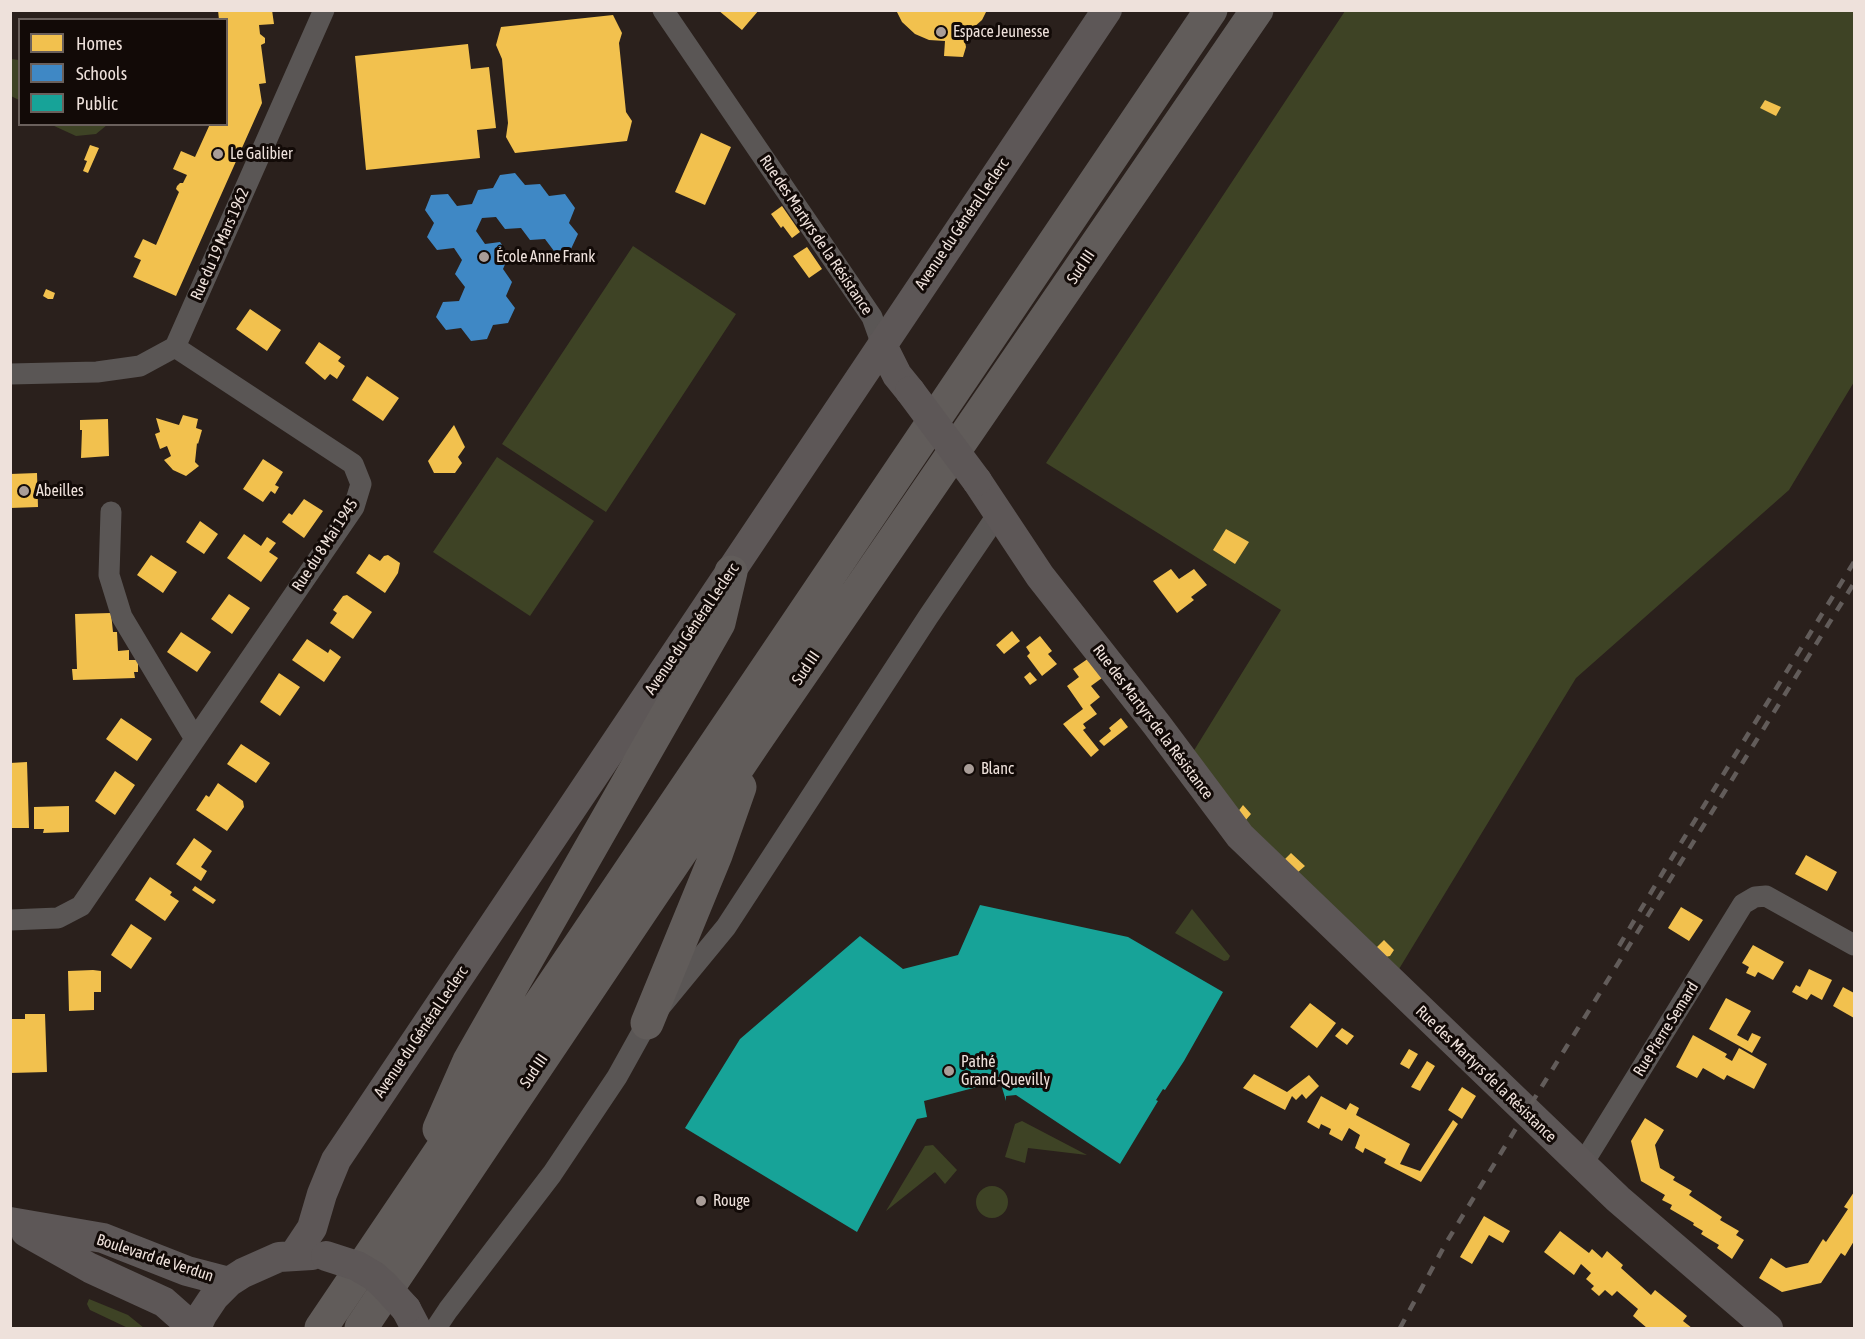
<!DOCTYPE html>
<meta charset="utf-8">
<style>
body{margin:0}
#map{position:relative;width:1865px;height:1339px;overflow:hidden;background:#2a201c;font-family:"Asap Condensed",sans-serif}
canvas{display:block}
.frame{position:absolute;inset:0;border:12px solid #eee1db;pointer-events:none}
.legend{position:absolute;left:18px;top:18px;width:210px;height:108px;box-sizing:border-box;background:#120a07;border:2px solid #6a605c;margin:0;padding:8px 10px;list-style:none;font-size:18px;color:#eee1db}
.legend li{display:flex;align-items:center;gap:12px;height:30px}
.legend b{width:30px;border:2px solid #6a605c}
</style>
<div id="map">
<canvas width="1865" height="1339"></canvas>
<div class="frame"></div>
<ul class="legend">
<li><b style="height:16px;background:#f2c14e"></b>Homes</li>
<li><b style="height:16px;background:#3f88c5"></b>Schools</li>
<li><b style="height:16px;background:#17a398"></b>Public</li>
</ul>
</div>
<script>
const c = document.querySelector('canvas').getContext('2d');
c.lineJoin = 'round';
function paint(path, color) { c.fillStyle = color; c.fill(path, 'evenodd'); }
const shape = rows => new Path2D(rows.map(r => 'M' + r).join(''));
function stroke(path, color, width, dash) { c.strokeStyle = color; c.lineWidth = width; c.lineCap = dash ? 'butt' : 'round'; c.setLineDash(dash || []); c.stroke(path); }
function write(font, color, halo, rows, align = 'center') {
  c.font = font + ' "Asap Condensed",sans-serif'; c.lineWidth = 6; c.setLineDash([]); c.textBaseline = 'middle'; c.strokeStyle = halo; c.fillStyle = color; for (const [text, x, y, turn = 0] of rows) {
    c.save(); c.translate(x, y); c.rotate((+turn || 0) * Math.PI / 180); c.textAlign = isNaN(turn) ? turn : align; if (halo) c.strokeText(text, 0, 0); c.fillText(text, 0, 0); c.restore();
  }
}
paint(shape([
 [1345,11,1854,11,1854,382,1789,490,1576,678,1399,969,1245,821,1193,752,1281,610,1046,463],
 [11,59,19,60,19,100,11,96],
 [52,125,107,125,96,134,76,136],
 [633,246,736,314,606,512,502,444],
 [497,457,594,521,530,616,433,552],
 [1192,909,1230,956,1228,960,1224,961,1175,933],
 [1022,1121,1087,1155,1028,1148,1025,1163,1005,1157,1015,1124],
 [933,1145,957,1170,945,1184,935,1172,886,1211,925,1146],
 '976 1202a16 16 0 1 1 32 0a16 16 0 1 1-32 0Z',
 [89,1299,128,1315,144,1328,128,1328,90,1310,87,1304]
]), '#3e4325');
paint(shape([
 [218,10,272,10,274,24,259,25,260,34,265,38,265,43,261,45,266,83,259,84,262,103,176,296,133,277,141,260,134,257,143,239,156,245,179,192,176,189,177,186,180,183,183,183,187,175,173,169,181,151,195,157,210,124,226,124,226,20,219,20],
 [718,10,759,10,742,30],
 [896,10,987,10,982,20,964,36,966,47,963,57,944,56,945,41,929,40,915,34,902,22],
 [613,15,622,33,619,43,626,112,632,121,627,141,515,153,506,137,508,123,502,59,496,45,501,27],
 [468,44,471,69,489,67,496,128,477,130,480,158,366,170,355,56],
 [1765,100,1781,107,1776,116,1760,108],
 [701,133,731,147,705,205,675,192],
 [90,145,99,148,88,173,83,171,87,161,84,160],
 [782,206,800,232,792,238,783,226,781,228,771,214],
 [807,247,822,269,809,278,793,256],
 [46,289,55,293,53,299,48,299,43,296],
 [250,309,281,330,267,351,236,329],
 [319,342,341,357,338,361,345,366,337,379,330,374,325,380,305,363],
 [367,376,399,398,383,421,352,400],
 [183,415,198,419,196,428,202,430,198,444,197,443,195,462,199,466,186,476,173,470,164,460,171,456,167,446,160,449,155,434,160,432,156,418,179,425],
 [108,419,109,456,81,458,82,430,80,430,80,420],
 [454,425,465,447,458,457,462,463,455,473,434,473,428,461],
 [263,459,283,472,275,485,279,487,275,494,271,491,263,502,243,489],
 [37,473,38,507,10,508,10,474],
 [304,499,323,511,304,538,282,522,289,513,292,515],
 [200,521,218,534,204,554,186,542],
 [1226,529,1249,542,1235,564,1213,550],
 [244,534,261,546,267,537,276,543,269,552,278,558,261,582,227,558],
 [369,554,380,561,384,556,388,555,400,563,398,573,385,593,356,573],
 [151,555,177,572,163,593,137,575],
 [1171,569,1179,579,1194,569,1207,585,1191,597,1194,600,1177,613,1153,581],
 [229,594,250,608,232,634,211,619],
 [347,595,372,612,353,639,330,623,337,613,333,610,343,596],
 [111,613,113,632,117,632,118,651,129,650,129,660,138,660,138,672,134,672,135,678,73,680,72,669,77,669,75,614],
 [1012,631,1020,641,1004,654,996,645],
 [181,632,211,652,197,672,167,652],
 [1040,636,1052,651,1048,654,1057,664,1042,676,1027,656,1030,653,1026,647],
 [307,639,328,653,330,649,341,657,324,682,292,660],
 [1089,658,1102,678,1091,686,1100,697,1090,705,1097,714,1083,724,1086,728,1083,730,1099,750,1091,757,1063,724,1083,709,1067,686,1079,677,1073,669],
 [1030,672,1037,680,1030,685,1024,677],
 [279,673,300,687,280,716,260,702],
 [121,718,152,739,137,761,106,739],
 [1121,718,1128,727,1104,746,1099,741,1111,731,1109,728],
 [241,744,270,763,256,783,227,764],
 [27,762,29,828,11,828,10,763],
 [115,771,135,785,115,815,95,801],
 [218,783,243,801,244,807,227,831,196,810,206,795,209,797],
 [1243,805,1251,814,1245,821,1237,813],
 [69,806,69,832,43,833,44,829,34,829,34,807],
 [194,838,212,851,201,867,207,871,201,881,176,864],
 [1291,853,1305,866,1297,873,1284,860],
 [1806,855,1837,872,1827,891,1795,874],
 [150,877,172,892,170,895,179,901,165,921,135,900],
 [195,886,216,900,213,904,192,890],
 [1681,907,1703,920,1689,941,1668,928],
 [131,924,152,938,131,969,111,955],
 [1384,940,1394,950,1390,956,1385,957,1376,948],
 [1753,945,1784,962,1773,980,1758,972,1755,977,1746,973,1749,967,1742,963],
 [1809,969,1832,980,1822,1000,1811,994,1807,1000,1792,992,1796,985,1800,987],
 [93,970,101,971,101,992,94,992,94,1010,69,1011,68,971],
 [1843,987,1854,993,1854,1018,1833,1006],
 [1726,998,1751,1011,1737,1035,1748,1041,1752,1033,1761,1037,1752,1053,1709,1029],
 [1310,1003,1336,1023,1317,1048,1290,1027],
 [25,1014,45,1014,47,1072,10,1073,10,1019,25,1019],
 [1342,1028,1354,1036,1347,1045,1335,1036],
 [1693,1035,1727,1054,1725,1057,1732,1061,1739,1048,1767,1064,1754,1089,1727,1075,1724,1080,1703,1068,1697,1078,1676,1067],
 [1409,1049,1418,1054,1409,1069,1400,1064],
 [1427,1061,1435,1066,1420,1091,1411,1087],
 [1254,1074,1287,1092,1309,1075,1319,1086,1306,1099,1302,1094,1296,1100,1292,1096,1285,1110,1243,1088],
 [1462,1087,1476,1096,1462,1119,1448,1110],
 [1321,1096,1346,1110,1350,1103,1359,1108,1356,1115,1410,1144,1400,1164,1420,1171,1453,1120,1458,1124,1421,1182,1384,1163,1386,1159,1365,1148,1363,1153,1355,1148,1360,1135,1349,1128,1342,1141,1329,1134,1331,1129,1321,1124,1319,1129,1307,1122],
 [1645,1118,1664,1130,1655,1145,1660,1168,1675,1177,1673,1180,1692,1191,1689,1195,1722,1217,1720,1220,1739,1231,1736,1235,1744,1240,1732,1259,1717,1248,1719,1245,1701,1234,1703,1231,1693,1225,1694,1223,1670,1209,1672,1205,1662,1200,1665,1195,1641,1181,1631,1141],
 [1854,1192,1854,1241,1845,1256,1841,1253,1821,1283,1782,1292,1759,1278,1771,1258,1786,1268,1808,1263,1823,1239,1826,1242,1848,1209,1844,1207],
 [1484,1216,1510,1231,1503,1243,1489,1235,1472,1264,1460,1257],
 [1560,1231,1589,1253,1592,1249,1602,1258,1607,1251,1623,1265,1621,1268,1651,1295,1655,1290,1687,1316,1683,1321,1692,1328,1651,1328,1649,1327,1647,1328,1633,1316,1638,1309,1617,1291,1612,1296,1605,1290,1599,1296,1591,1289,1594,1286,1586,1279,1591,1273,1581,1264,1574,1275,1544,1252]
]), '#f2c14e');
paint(shape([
 [515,173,525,185,540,184,549,196,565,194,575,208,569,223,578,234,571,249,554,251,545,239,530,240,521,228,505,229,496,217,482,218,476,231,485,244,500,242,509,255,503,269,512,282,506,296,515,308,508,323,493,325,487,339,471,341,461,328,446,330,436,317,443,302,459,301,465,287,455,274,462,260,454,248,437,250,427,237,434,223,425,210,431,195,448,194,457,206,472,204,478,190,493,188,500,175]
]), '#3f88c5');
paint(shape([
 [980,905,1128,937,1223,992,1184,1061,1165,1090,1163,1089,1156,1100,1158,1101,1120,1164,1016,1095,1006,1096,1006,1101,1000,1081,924,1101,927,1117,917,1119,857,1232,685,1128,740,1039,860,936,903,969,958,955]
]), '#17a398');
stroke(shape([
 [663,10,872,317,882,345],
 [175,347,324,10],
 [10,374,97,372,140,366,175,347],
 [111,512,109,575,122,617,195,739],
 [10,920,58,918,81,906,354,507,361,484,353,464,175,347],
 [1582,1165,1743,904,1755,897,1766,896,1854,945],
 [436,1328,448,1310,552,1174,617,1077,647,1023,726,927,928,617,998,514]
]), '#5a5655', 21);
stroke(shape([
 [882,345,897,375,910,391],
 [977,481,1040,576,1157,725,1240,836,1618,1199,1768,1328],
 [10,1222,103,1238,187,1271,229,1282],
 [26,1232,90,1268,164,1302,181,1317,189,1328],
 [294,1255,312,1228,322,1194,336,1160,1107,10],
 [406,1309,416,1328],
 [196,1328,202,1315,214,1297,229,1282,243,1273,279,1257,312,1255]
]), '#5d5757', 30);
stroke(shape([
 [647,1023,716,855,740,787],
 [439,1129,469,1061,719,623,731,572],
 [321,1328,1211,10],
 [361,1328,755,742,1257,10]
]), '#615c5a', 33);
stroke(shape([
 [1619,946,1665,869,1854,562],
 [1400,1328,1446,1243,1526,1112,1854,583]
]), '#625c5a', 4.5, [10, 10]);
stroke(shape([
 [910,391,977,481],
 [326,1256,357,1266,374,1276,384,1285,406,1309]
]), '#5d5757', 30);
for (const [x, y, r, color] of [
 [941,32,6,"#a99d98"],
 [218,154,6,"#a99d98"],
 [484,257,6,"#a99d98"],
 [24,491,6,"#a99d98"],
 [969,769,6,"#a99d98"],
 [949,1071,6,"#a99d98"],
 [701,1201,6,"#a99d98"]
]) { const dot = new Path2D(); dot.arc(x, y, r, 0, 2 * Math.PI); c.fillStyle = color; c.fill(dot); stroke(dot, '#120a07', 2); }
write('16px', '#eee1db', '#120a07', [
 ["Espace Jeunesse",953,32],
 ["Le Galibier",230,154],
 ["École Anne Frank",496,257],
 ["Abeilles",36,491],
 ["Blanc",981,769],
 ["Pathé",961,1062],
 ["Grand-Quevilly",961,1080],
 ["Rouge",713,1201]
], 'left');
write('16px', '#eee1db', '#120a07', [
 ["Avenue du Général Leclerc",962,224,-56],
 ["Rue des Martyrs de la Résistance",816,235,56],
 ["Rue du 19 Mars 1962",220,244,-66],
 ["Sud III",1081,267,-56],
 ["Rue du 8 Mai 1945",325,545,-57],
 ["Avenue du Général Leclerc",692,629,-56],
 ["Sud III",806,668,-56],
 ["Rue des Martyrs de la Résistance",1153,722,53],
 ["Rue Pierre Semard",1666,1029,-58],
 ["Avenue du Général Leclerc",421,1032,-56],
 ["Sud III",534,1071,-56],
 ["Rue des Martyrs de la Résistance",1486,1074,44],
 ["Boulevard de Verdun",155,1258,18]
]);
</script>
